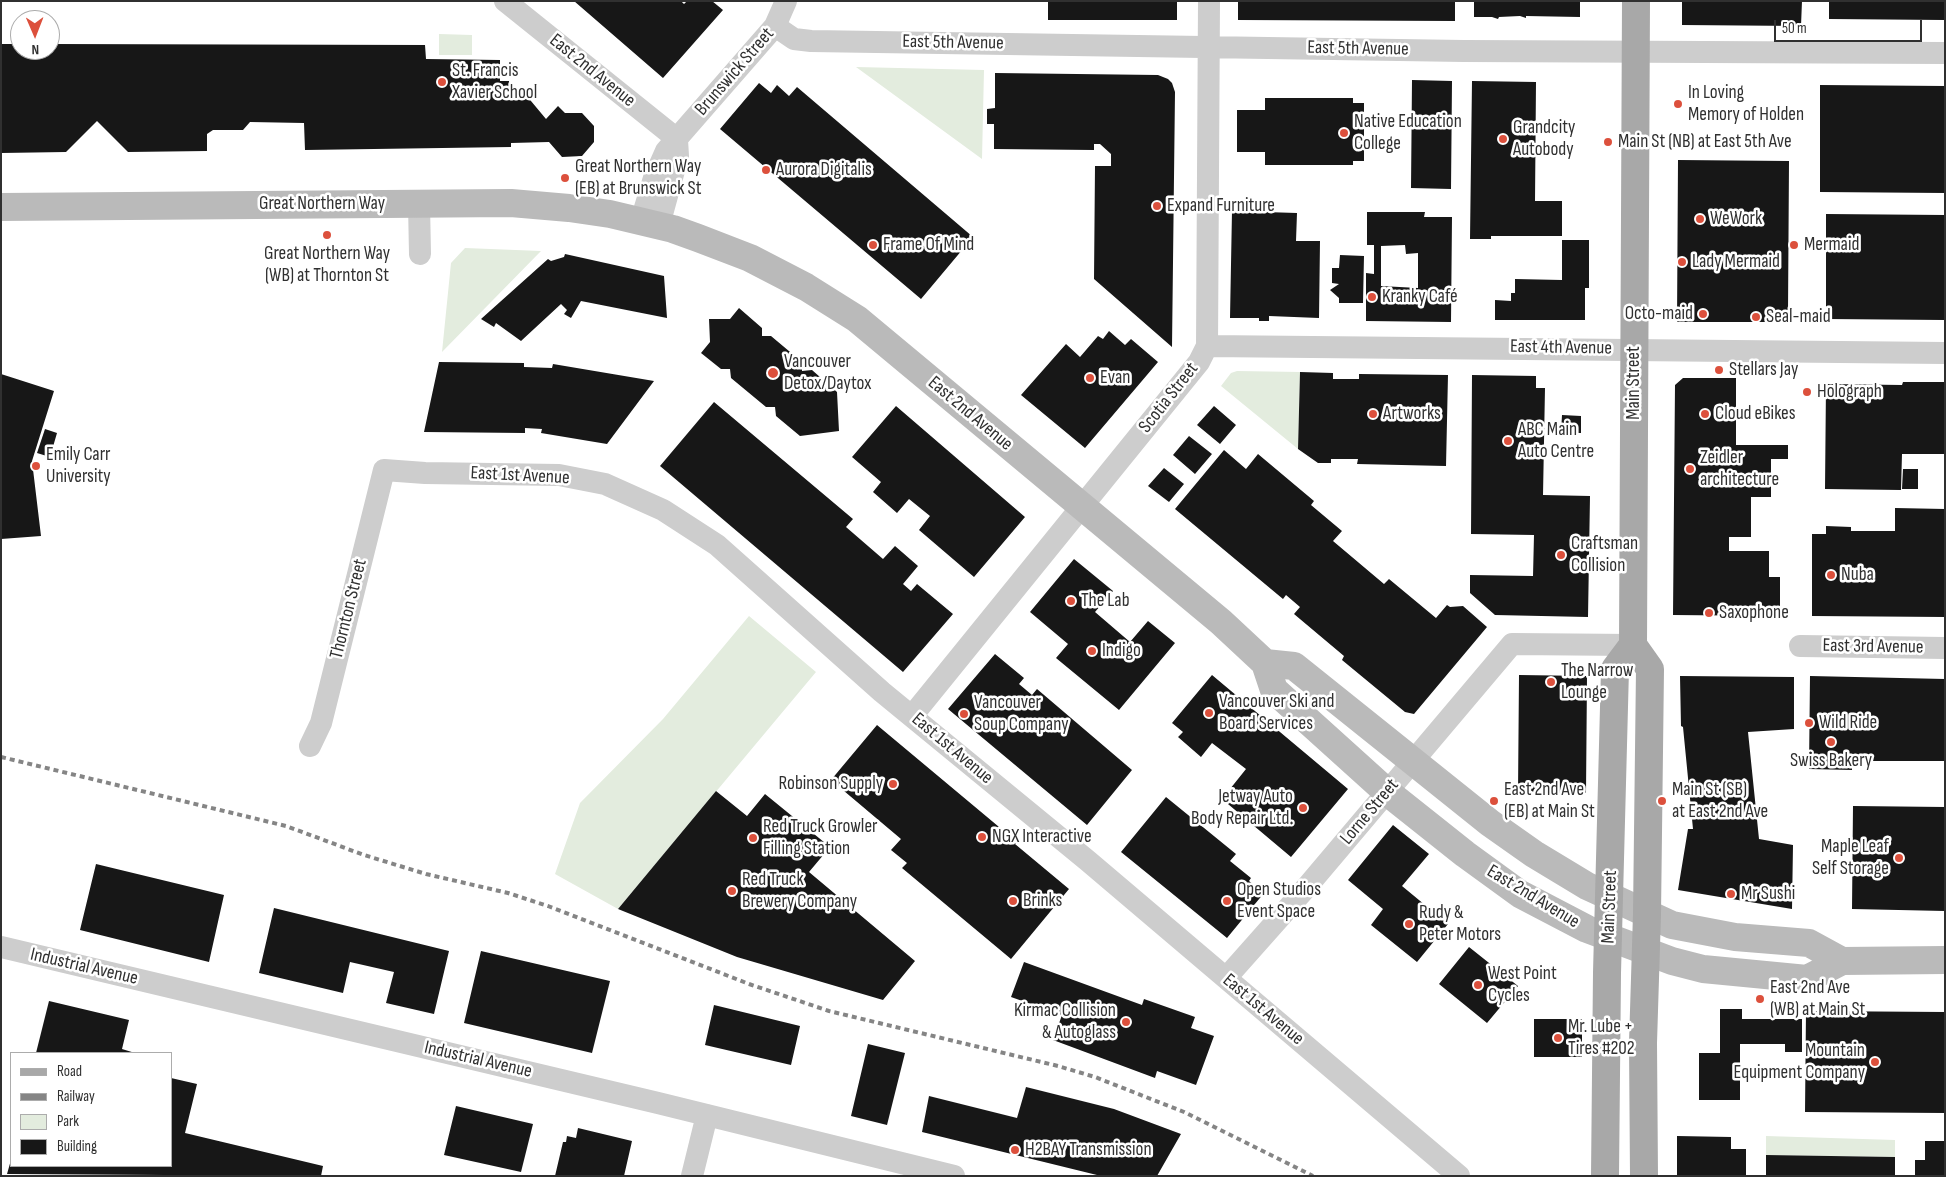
<!DOCTYPE html>
<meta charset="utf-8">
<style>
body{margin:0}
#map{position:relative;width:1946px;height:1177px;overflow:hidden;background:#fff;font-family:"Sofia Sans Condensed",sans-serif}
canvas{display:block}
.frame{position:absolute;inset:0;border:2px solid #303030;pointer-events:none}
.legend{position:absolute;left:10px;top:1052px;width:162px;height:115px;box-sizing:border-box;background:#fff;border:1px solid #acacac;margin:0;padding:6px 9px;list-style:none;font-size:15px;color:#303030}
.legend li{display:flex;align-items:center;gap:10px;height:25px}
.legend b{width:25px;border:1px solid #acacac}
.north{position:absolute;left:10px;top:10px;width:50px;height:50px;box-sizing:border-box;background:#fff;border:1px solid #acacac;border-radius:50%;rotate:179deg;font-size:14px;font-weight:700;line-height:20px;text-align:center;color:#303030}
.north::after{content:'';display:block;margin:auto;width:18px;height:22px;background:#dc503c;clip-path:polygon(50% 0,100% 100%,50% 72%,0 100%)}
.scale{position:absolute;left:1774px;top:20px;width:148px;height:22px;box-sizing:border-box;border:2px solid #303030;border-top:0;padding-left:6px;font-size:15px;line-height:18px;white-space:nowrap;color:#303030;-webkit-text-stroke:4px #fff;paint-order:stroke}
</style>
<div id="map">
<canvas width="1946" height="1177"></canvas>
<div class="frame"></div>
<ul class="legend">
<li><b style="height:6px;background:#a8a8a8"></b>Road</li>
<li><b style="height:6px;background:#858585"></b>Railway</li>
<li><b style="height:14px;background:#e3ecde"></b>Park</li>
<li><b style="height:14px;background:#171717"></b>Building</li>
</ul>
<div class="north">N</div>
<div class="scale">50 m</div>
</div>
<script>
const c = document.querySelector('canvas').getContext('2d');
c.lineJoin = 'round';
function paint(path, color) { c.fillStyle = color; c.fill(path, 'evenodd'); }
const shape = rows => new Path2D(rows.map(r => 'M' + r).join(''));
function stroke(path, color, width, dash) { c.strokeStyle = color; c.lineWidth = width; c.lineCap = dash ? 'butt' : 'round'; c.setLineDash(dash || []); c.stroke(path); }
function write(font, color, halo, rows, align = 'center') {
  c.font = font + ' "Sofia Sans Condensed",sans-serif'; c.lineWidth = 5; c.setLineDash([]); c.textBaseline = 'middle'; c.strokeStyle = halo; c.fillStyle = color; for (const [text, x, y, turn = 0] of rows) {
    c.save(); c.translate(x, y); c.rotate((+turn || 0) * Math.PI / 180); c.textAlign = isNaN(turn) ? turn : align; if (halo) c.strokeText(text, 0, 0); c.fillText(text, 0, 0); c.restore();
  }
}
paint(shape([
 [439,34,472,35,472,55,439,55],
 [856,67,984,70,982,159],
 [465,248,541,251,442,352,451,263],
 [1237,371,1300,372,1298,449,1221,386,1231,373],
 [749,616,816,672,618,909,555,874,580,803,663,719],
 [1766,1136,1895,1140,1895,1157,1766,1155]
]), '#e3ecde');
paint(shape([
 [574,1,681,1,684,4,687,1,712,1,723,10,663,78],
 [1048,1,1177,1,1177,20,1048,20],
 [1238,1,1455,1,1455,21,1238,20],
 [1474,1,1580,1,1580,17,1526,16,1526,18,1520,16,1499,17,1498,19,1492,17,1474,17],
 [1682,1,1802,1,1801,26,1682,25],
 [1829,1,1945,1,1945,20,1829,19],
 [1,44,20,44,20,50,50,50,50,44,425,45,426,59,500,60,500,81,509,81,509,95,526,95,546,119,558,106,565,113,582,113,594,126,594,142,582,156,562,157,549,142,511,143,511,147,305,150,304,123,250,122,243,130,213,130,207,134,207,151,128,152,97,121,66,152,1,153],
 [995,73,1158,75,1168,79,1172,83,1175,92,1172,347,1094,279,1095,166,1111,166,1111,154,1100,144,1094,144,1094,150,994,149,994,124,987,124,987,109,995,108],
 [1412,80,1452,81,1451,189,1411,188],
 [1472,81,1536,82,1535,201,1562,201,1562,236,1491,236,1491,239,1470,239],
 [759,83,771,93,777,85,789,96,797,87,973,237,921,299,720,129],
 [1820,85,1945,86,1945,193,1820,192],
 [1265,98,1353,98,1353,103,1364,103,1364,161,1353,161,1353,165,1265,165,1265,152,1237,152,1237,110,1265,110],
 [1678,160,1789,161,1788,311,1777,322,1677,322],
 [1232,211,1297,213,1296,241,1320,241,1319,318,1269,316,1269,321,1259,321,1259,318,1230,318],
 [1367,212,1425,212,1424,217,1452,217,1451,322,1366,321,1366,273,1374,274,1374,245,1367,245],
 [1405,245,1406,254,1418,253,1418,288,1381,286,1381,246],
 [1826,214,1945,215,1945,320,1826,319],
 [1562,240,1589,240,1589,288,1585,288,1585,320,1495,320,1495,300,1511,301,1511,293,1515,293,1515,279,1562,280],
 [565,254,664,276,667,318,581,301,571,318,564,314,567,310,561,304,521,341,496,323,494,327,481,319,548,259,551,261,564,257],
 [1340,255,1364,256,1363,303,1339,303,1339,298,1330,290,1339,284,1332,283,1332,268,1339,268],
 [739,308,762,328,762,336,771,336,802,362,802,371,812,370,837,392,839,431,800,436,776,416,775,407,766,407,731,378,730,369,721,369,701,353,710,342,709,319,730,319],
 [1109,331,1125,345,1131,339,1158,362,1085,448,1021,395,1066,344,1080,357,1098,336,1103,339],
 [439,362,524,363,524,367,552,368,553,364,654,381,607,444,541,433,542,429,525,428,525,433,424,432],
 [1300,372,1333,373,1333,379,1359,379,1359,374,1448,375,1446,466,1357,464,1358,459,1331,459,1331,463,1318,463,1298,449],
 [1,374,54,391,32,461,41,536,1,539],
 [1472,375,1536,376,1536,388,1545,388,1543,495,1590,496,1588,617,1495,615,1470,593,1470,575,1533,576,1534,535,1471,534],
 [1683,378,1736,378,1736,445,1788,445,1788,459,1771,459,1771,497,1751,497,1751,537,1729,537,1729,551,1769,551,1769,577,1780,577,1780,616,1673,615,1675,385],
 [1903,382,1945,382,1945,454,1902,454,1901,490,1825,489,1826,384,1902,385],
 [714,402,853,519,846,527,883,559,895,546,918,566,903,584,911,591,917,584,953,614,903,672,660,466],
 [896,406,1025,517,974,577,919,530,930,516,909,499,897,513,873,492,881,482,852,457],
 [1214,406,1236,425,1220,444,1197,425],
 [1562,415,1581,416,1581,433,1561,433],
 [45,429,57,433,50,457,37,453],
 [1189,436,1212,454,1195,474,1173,455],
 [1224,450,1246,469,1258,454,1314,501,1311,505,1342,531,1333,541,1384,584,1389,579,1436,618,1447,605,1450,607,1463,606,1487,627,1414,714,1405,712,1342,660,1344,656,1294,614,1300,607,1286,595,1283,599,1175,509],
 [1164,468,1184,484,1169,502,1148,486],
 [1903,469,1918,469,1918,489,1902,489],
 [1895,508,1945,509,1945,617,1812,616,1812,534,1826,534,1826,526,1851,527,1851,531,1895,531],
 [1074,559,1113,591,1095,612,1130,642,1148,621,1175,643,1119,710,1056,658,1068,644,1030,612],
 [995,654,1024,678,1019,684,1032,695,1037,689,1132,770,1087,825,948,709],
 [1212,675,1348,789,1291,857,1222,799,1246,769,1212,743,1201,757,1178,737,1183,732,1172,723],
 [1519,675,1587,676,1586,793,1518,793],
 [1680,676,1794,677,1794,729,1748,732,1759,839,1793,845,1792,909,1678,890,1688,829,1693,829,1683,727,1681,726],
 [1810,676,1945,679,1945,761,1852,761,1852,770,1809,769],
 [877,725,1017,842,1015,844,1069,889,1011,959,902,868,907,863,891,850,901,839,831,780],
 [716,791,747,816,765,794,830,847,809,872,915,961,883,1000,737,957,618,909],
 [1166,797,1236,854,1230,861,1251,878,1249,881,1264,893,1227,938,1121,852],
 [1853,806,1945,807,1945,911,1852,909],
 [1393,825,1429,854,1402,886,1448,924,1417,962,1371,925,1383,909,1348,880],
 [96,864,224,895,209,962,80,930],
 [274,908,449,951,434,1014,386,1003,394,972,350,962,343,993,259,973],
 [1469,947,1518,986,1487,1023,1439,984],
 [481,951,610,981,592,1053,464,1023],
 [1024,962,1142,1005,1144,999,1195,1017,1191,1028,1214,1036,1196,1085,1157,1071,1155,1078,1053,1040,1062,1015,1011,997],
 [49,1001,129,1020,122,1049,135,1053,36,1053],
 [714,1005,800,1026,791,1065,705,1045],
 [1720,1009,1742,1009,1742,1019,1802,1019,1802,1052,1785,1052,1785,1044,1740,1044,1740,1100,1699,1100,1699,1053,1720,1053],
 [1806,1011,1945,1012,1945,1113,1805,1112],
 [1534,1019,1582,1019,1582,1057,1534,1057],
 [868,1044,905,1053,887,1125,851,1116],
 [171,1078,197,1084,185,1133,323,1166,321,1176,7,1174,11,1160,11,1166,171,1166],
 [1026,1087,1114,1109,1181,1134,1157,1176,1101,1176,922,1132,929,1096,1017,1118],
 [456,1106,533,1124,521,1172,444,1155],
 [578,1128,632,1141,624,1176,555,1176,563,1142,566,1142,567,1136,576,1138],
 [1677,1136,1731,1137,1731,1149,1746,1149,1746,1176,1677,1176],
 [1925,1141,1945,1141,1945,1176,1915,1176,1915,1160,1925,1160],
 [1766,1155,1895,1157,1895,1176,1766,1176]
]), '#171717');
stroke(shape([
 [505,1,677,139],
 [775,26,794,39,811,41,1464,51,1945,53],
 [419,204,420,254],
 [641,221,654,178,666,151,775,26,786,1],
 [659,225,678,156,677,140],
 [1207,346,1945,353],
 [1800,646,1945,648],
 [912,716,1199,362,1207,346,1209,1],
 [310,746,321,723,384,470,425,473,559,475,605,484,663,510,717,545,882,692,1088,861,1459,1176],
 [1,947,658,1103,954,1176],
 [1226,978,1305,889,1512,644,1633,645],
 [692,1176,707,1115]
]), '#cdcdcd', 22);
stroke(shape([
 [1,207,511,203,569,208,610,214,673,229,698,238,750,258,806,287,857,319,1221,622,1265,663,1274,690,1387,792,1465,854,1520,894,1587,929,1672,961,1703,969,1807,979,1842,961,1945,960],
 [1265,663,1294,666,1490,823,1534,854,1587,886,1672,925,1735,937,1809,943,1842,961]
]), '#bababa', 28);
stroke(shape([
 [1636,1,1633,645,1650,669,1647,914,1643,1043,1644,1176],
 [1605,1176,1607,973,1615,669,1633,645]
]), '#a8a8a8', 28);
stroke(shape([
 [1,757,286,826,364,855,426,874,508,893,548,906,749,984,829,1011,1058,1066,1095,1077,1184,1112,1313,1176]
]), '#858585', 4, [5, 4]);
for (const [x, y, r, color] of [
 [442,82,5,"#dc503c"],
 [1678,104,5,"#dc503c"],
 [1344,133,5,"#dc503c"],
 [1503,139,5,"#dc503c"],
 [1608,142,5,"#dc503c"],
 [766,170,5,"#dc503c"],
 [565,178,5,"#dc503c"],
 [1157,206,5,"#dc503c"],
 [1700,219,5,"#dc503c"],
 [327,235,5,"#dc503c"],
 [873,245,5,"#dc503c"],
 [1794,245,5,"#dc503c"],
 [1682,262,5,"#dc503c"],
 [1372,297,5,"#dc503c"],
 [1703,314,5,"#dc503c"],
 [1756,317,5,"#dc503c"],
 [1719,370,5,"#dc503c"],
 [773,373,6,"#dc503c"],
 [1090,378,5,"#dc503c"],
 [1807,392,5,"#dc503c"],
 [1373,414,5,"#dc503c"],
 [1705,414,5,"#dc503c"],
 [1508,441,5,"#dc503c"],
 [36,466,5,"#dc503c"],
 [1690,469,5,"#dc503c"],
 [1561,555,5,"#dc503c"],
 [1831,575,5,"#dc503c"],
 [1071,601,5,"#dc503c"],
 [1709,613,5,"#dc503c"],
 [1092,651,5,"#dc503c"],
 [1551,682,5,"#dc503c"],
 [1209,713,5,"#dc503c"],
 [964,714,5,"#dc503c"],
 [1809,723,5,"#dc503c"],
 [1831,742,5,"#dc503c"],
 [893,784,5,"#dc503c"],
 [1494,801,5,"#dc503c"],
 [1662,801,5,"#dc503c"],
 [1303,808,5,"#dc503c"],
 [982,837,5,"#dc503c"],
 [753,838,5,"#dc503c"],
 [1899,858,5,"#dc503c"],
 [732,891,5,"#dc503c"],
 [1731,894,5,"#dc503c"],
 [1013,901,5,"#dc503c"],
 [1227,901,5,"#dc503c"],
 [1409,924,5,"#dc503c"],
 [1478,985,5,"#dc503c"],
 [1760,999,5,"#dc503c"],
 [1126,1022,5,"#dc503c"],
 [1558,1038,5,"#dc503c"],
 [1875,1062,5,"#dc503c"],
 [1015,1150,5,"#dc503c"]
]) { const dot = new Path2D(); dot.arc(x, y, r, 0, 2 * Math.PI); c.fillStyle = color; c.fill(dot); stroke(dot, '#fff', 2); }
write('19px', '#303030', '#fff', [
 ["East 5th Avenue",953,43,1],
 ["East 5th Avenue",1358,49,1],
 ["East 2nd Avenue",592,71,39],
 ["Brunswick Street",735,72,-49],
 ["Great Northern Way",322,204],
 ["East 4th Avenue",1561,348,1],
 ["Main Street",1634,383,-90],
 ["Scotia Street",1169,398,-52],
 ["East 2nd Avenue",970,414,40],
 ["East 1st Avenue",520,476,3],
 ["Thornton Street",349,609,-76],
 ["East 3rd Avenue",1873,647,1],
 ["East 1st Avenue",952,749,40],
 ["Lorne Street",1370,812,-50],
 ["East 2nd Avenue",1533,897,31],
 ["Main Street",1610,907,-88],
 ["Industrial Avenue",84,967,13],
 ["East 1st Avenue",1263,1010,40],
 ["Industrial Avenue",478,1060,13]
]);
write('19px', '#303030', '#fff', [
 ["St. Francis",452,71],
 ["Xavier School",452,93],
 ["In Loving",1688,93],
 ["Memory of Holden",1688,115],
 ["Native Education",1354,122],
 ["College",1354,144],
 ["Grandcity",1513,128],
 ["Autobody",1513,150],
 ["Main St (NB) at East 5th Ave",1618,142],
 ["Great Northern Way",575,167],
 ["(EB) at Brunswick St",575,189],
 ["Aurora Digitalis",776,170],
 ["Expand Furniture",1167,206],
 ["WeWork",1710,219],
 ["Frame Of Mind",883,245],
 ["Mermaid",1804,245],
 ["Great Northern Way",327,254,"center"],
 ["(WB) at Thornton St",327,276,"center"],
 ["Lady Mermaid",1692,262],
 ["Kranky Café",1382,297],
 ["Octo-maid",1693,314,"right"],
 ["Seal-maid",1766,317],
 ["Vancouver",784,362],
 ["Detox/Daytox",784,384],
 ["Stellars Jay",1729,370],
 ["Evan",1100,378],
 ["Holograph",1817,392],
 ["Artworks",1383,414],
 ["Cloud eBikes",1715,414],
 ["ABC Main",1518,430],
 ["Auto Centre",1518,452],
 ["Emily Carr",46,455],
 ["University",46,477],
 ["Zeidler",1700,458],
 ["architecture",1700,480],
 ["Craftsman",1571,544],
 ["Collision",1571,566],
 ["Nuba",1841,575],
 ["The Lab",1081,601],
 ["Saxophone",1719,613],
 ["Indigo",1102,651],
 ["The Narrow",1561,671],
 ["Lounge",1561,693],
 ["Vancouver Ski and",1219,702],
 ["Board Services",1219,724],
 ["Vancouver",974,703],
 ["Soup Company",974,725],
 ["Wild Ride",1819,723],
 ["Swiss Bakery",1831,761,"center"],
 ["Robinson Supply",883,784,"right"],
 ["East 2nd Ave",1504,790],
 ["(EB) at Main St",1504,812],
 ["Main St (SB)",1672,790],
 ["at East 2nd Ave",1672,812],
 ["Jetway Auto",1293,797,"right"],
 ["Body Repair Ltd.",1293,819,"right"],
 ["Red Truck Growler",763,827],
 ["Filling Station",763,849],
 ["NGX Interactive",992,837],
 ["Maple Leaf",1889,847,"right"],
 ["Self Storage",1889,869,"right"],
 ["Red Truck",742,880],
 ["Brewery Company",742,902],
 ["Open Studios",1237,890],
 ["Event Space",1237,912],
 ["Mr Sushi",1741,894],
 ["Brinks",1023,901],
 ["Rudy &",1419,913],
 ["Peter Motors",1419,935],
 ["West Point",1488,974],
 ["Cycles",1488,996],
 ["East 2nd Ave",1770,988],
 ["(WB) at Main St",1770,1010],
 ["Kirmac Collision",1116,1011,"right"],
 ["& Autoglass",1116,1033,"right"],
 ["Mr. Lube +",1568,1027],
 ["Tires #202",1568,1049],
 ["Mountain",1865,1051,"right"],
 ["Equipment Company",1865,1073,"right"],
 ["H2BAY Transmission",1025,1150]
], 'left');
</script>
